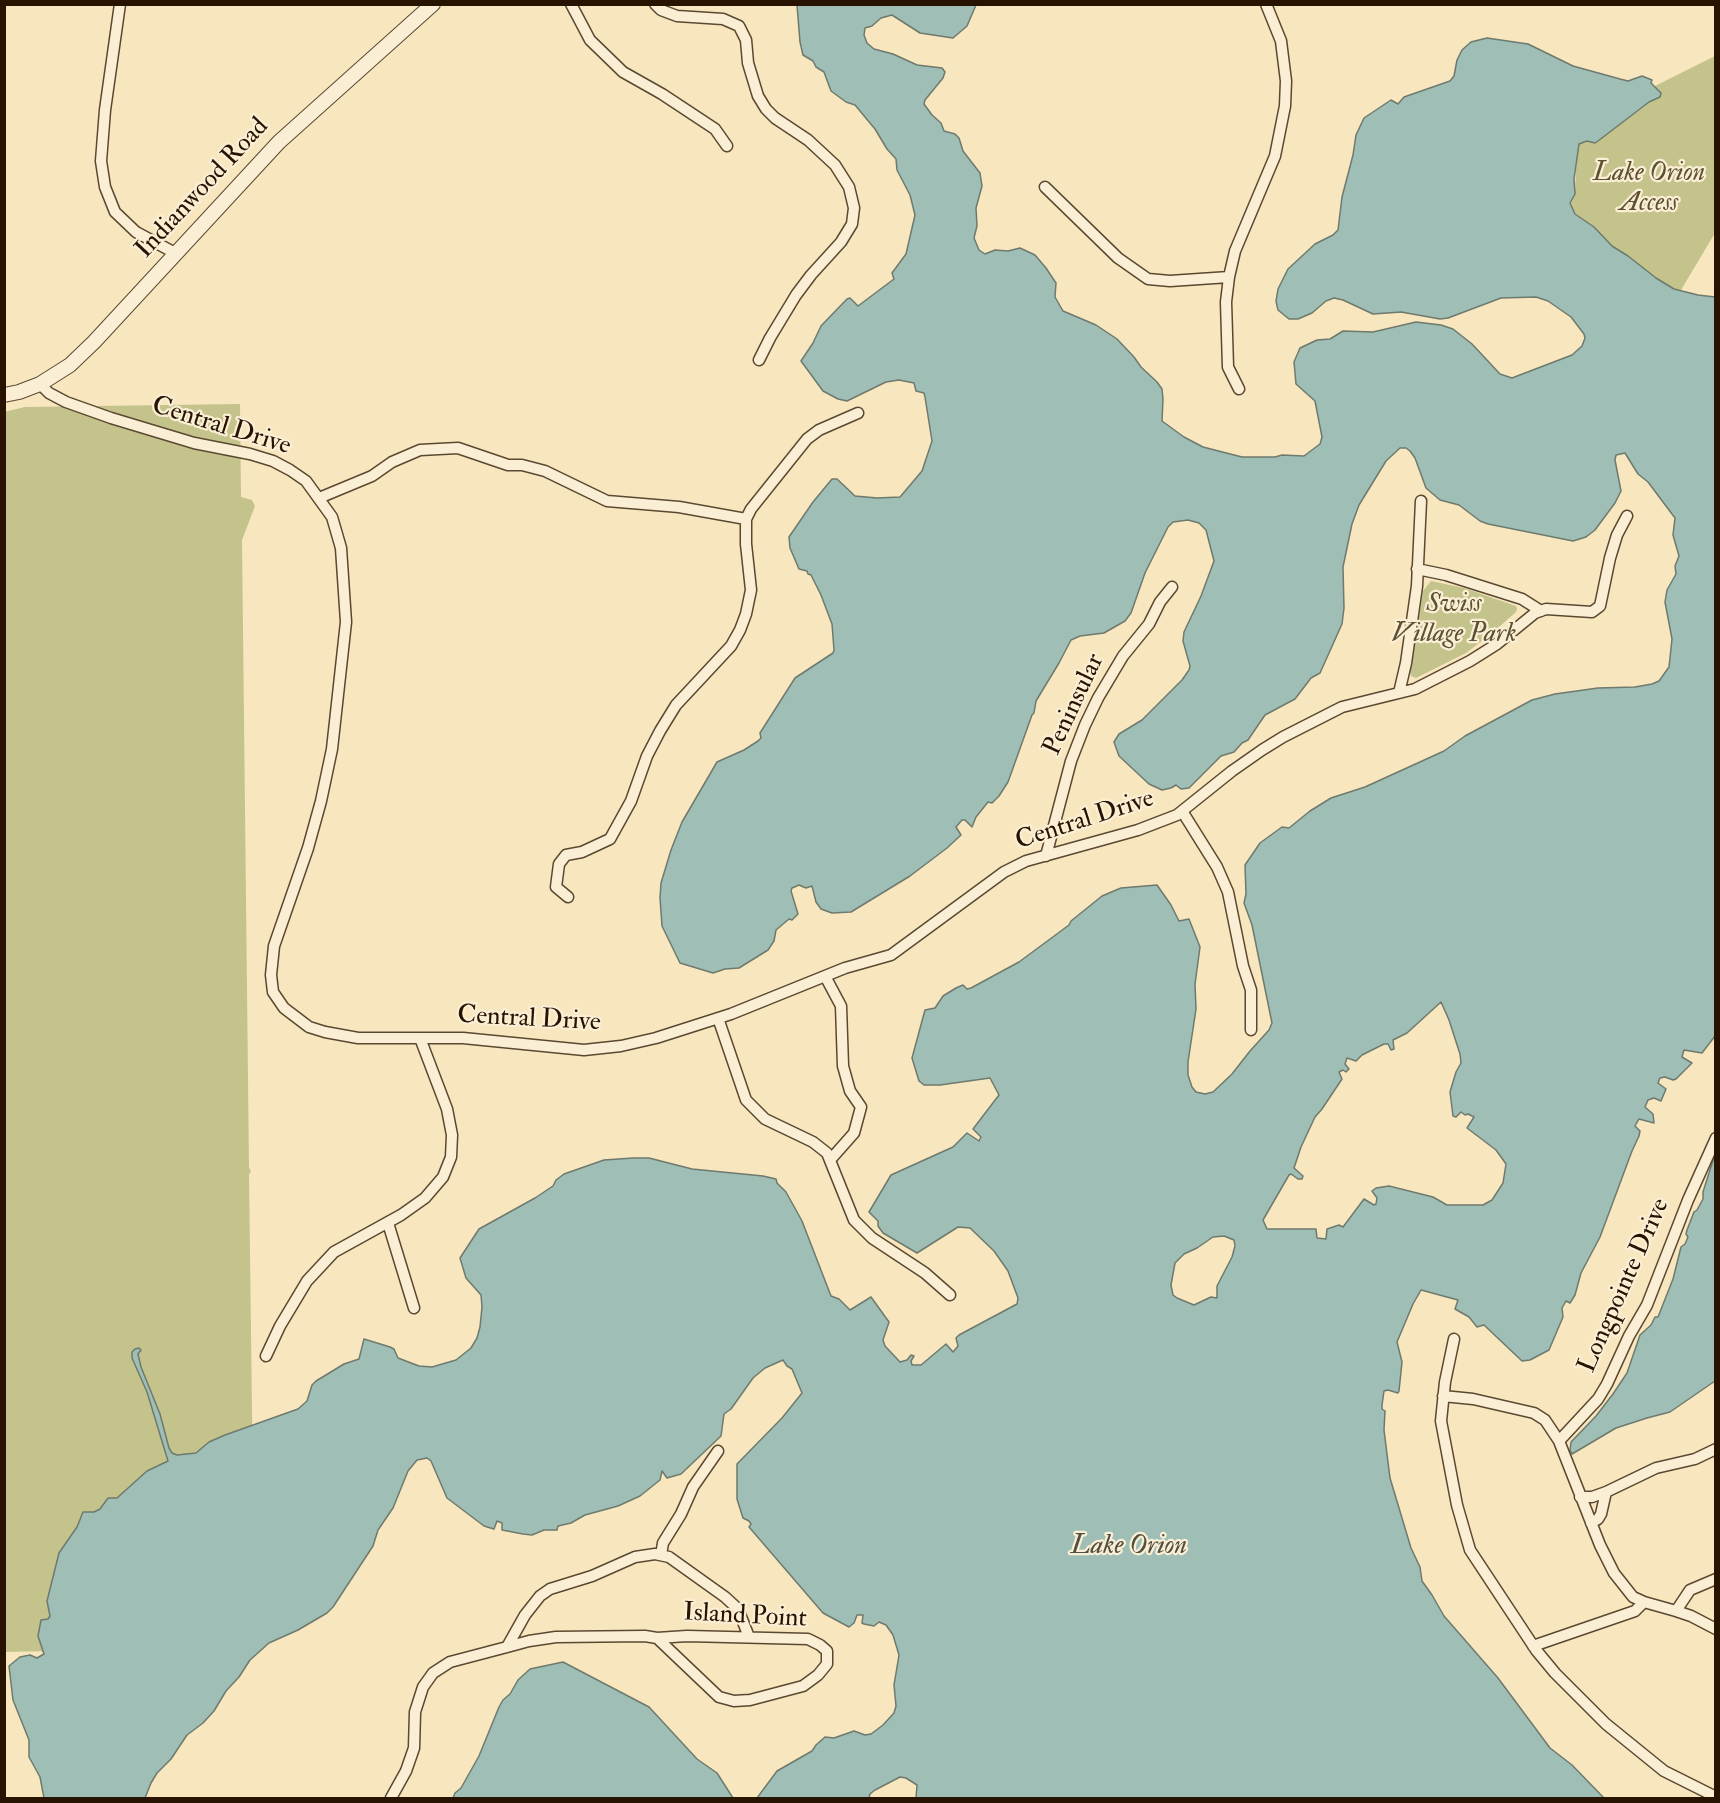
<!DOCTYPE html>
<style>
body{margin:0}
#map{position:relative;width:1720px;height:1803px;overflow:hidden;background:#f8e6be;font-family:"IM FELL Double Pica",serif}
canvas{display:block}
.frame{position:absolute;inset:0;border:6px solid #271300;pointer-events:none}
</style>
<div id="map">
<canvas width="1720" height="1803"></canvas>
<div class="frame"></div>
</div>
<script>
const c = document.querySelector('canvas').getContext('2d');
c.lineJoin = 'round';
function paint(path, color) { c.fillStyle = color; c.fill(path, 'evenodd'); }
const shape = rows => new Path2D(rows.map(r => 'M' + r).join(''));
function stroke(path, color, width, dash) { c.strokeStyle = color; c.lineWidth = width; c.lineCap = dash ? 'butt' : 'round'; c.setLineDash(dash || []); c.stroke(path); }
function write(font, color, halo, rows, align = 'center') {
  c.font = font + ' "IM FELL Double Pica",serif'; c.lineWidth = 4.5; c.setLineDash([]); c.textBaseline = 'middle'; c.strokeStyle = halo; c.fillStyle = color; for (const [text, x, y, turn = 0] of rows) {
    c.save(); c.translate(x, y); c.rotate((+turn || 0) * Math.PI / 180); c.textAlign = isNaN(turn) ? turn : align; if (halo) c.strokeText(text, 0, 0); c.fillText(text, 0, 0); c.restore();
  }
}
paint(shape([
 [1715,56,1715,233,1681,290,1674,289,1656,278,1628,256,1612,246,1572,210,1571,202,1575,191,1577,148,1580,143,1589,141,1638,111,1649,102,1660,97,1655,86],
 [240,404,241,497,252,500,255,506,242,540,249,1167,251,1172,249,1174,255,1647,5,1652,4,412,25,407],
 [1431,581,1464,588,1516,606,1517,609,1516,612,1491,634,1466,653,1416,678,1411,676,1409,667,1413,657,1423,591]
]), '#c4c38c');
const water = shape([
 [797,5,976,5,967,26,953,38,920,33,892,15,881,18,872,26,865,28,864,35,867,43,874,49,893,54,917,65,942,68,945,72,943,78,925,100,924,104,932,115,941,123,944,131,955,134,959,138,963,151,980,173,982,186,976,208,977,226,974,238,979,250,985,254,995,250,1008,251,1020,248,1035,255,1046,268,1056,283,1055,297,1063,311,1096,325,1117,339,1134,357,1141,367,1157,382,1162,389,1163,399,1162,421,1184,437,1203,447,1242,457,1275,457,1282,455,1304,456,1320,444,1322,437,1315,401,1296,384,1294,362,1300,348,1317,340,1330,339,1343,331,1373,332,1416,322,1441,325,1453,329,1472,344,1500,374,1512,378,1572,355,1582,346,1585,338,1584,334,1571,317,1548,301,1536,297,1501,298,1448,318,1440,319,1401,312,1373,314,1343,300,1334,298,1326,301,1312,313,1298,319,1289,319,1278,310,1276,301,1278,289,1288,269,1315,244,1333,235,1338,230,1342,197,1353,155,1356,135,1364,118,1391,100,1398,104,1404,97,1450,81,1454,76,1457,60,1462,50,1471,42,1487,38,1528,44,1573,66,1620,79,1628,81,1642,76,1652,80,1651,83,1661,93,1660,97,1649,102,1598,141,1595,143,1587,141,1579,144,1574,179,1575,194,1570,203,1575,214,1594,227,1612,246,1628,256,1656,278,1674,289,1698,295,1715,297,1715,1036,1702,1053,1684,1050,1682,1057,1692,1063,1676,1079,1673,1080,1665,1077,1660,1078,1658,1083,1666,1089,1661,1101,1654,1098,1648,1100,1645,1107,1653,1114,1654,1123,1639,1119,1635,1126,1640,1131,1639,1136,1632,1151,1600,1237,1581,1273,1575,1295,1570,1303,1566,1301,1562,1308,1563,1317,1549,1350,1530,1360,1522,1361,1484,1325,1477,1327,1469,1317,1455,1309,1458,1300,1421,1290,1413,1304,1397,1342,1402,1362,1399,1391,1398,1393,1388,1390,1384,1391,1382,1405,1382,1409,1385,1411,1384,1430,1390,1478,1411,1548,1420,1567,1422,1581,1432,1595,1444,1616,1498,1678,1550,1748,1572,1765,1604,1798,916,1798,917,1785,906,1778,900,1777,875,1790,870,1794,869,1798,757,1798,777,1771,812,1751,816,1745,825,1737,834,1738,854,1731,865,1735,871,1734,883,1725,894,1713,896,1706,894,1685,899,1655,893,1635,886,1625,879,1622,874,1626,864,1624,862,1623,863,1615,857,1615,854,1623,849,1627,823,1613,749,1527,751,1524,749,1521,743,1518,737,1499,737,1464,782,1418,802,1393,792,1369,787,1366,783,1360,765,1368,753,1378,731,1409,724,1414,721,1436,681,1474,667,1478,662,1471,660,1480,640,1496,618,1506,585,1515,571,1523,558,1526,557,1530,544,1530,532,1535,523,1534,502,1530,502,1523,497,1521,494,1529,484,1526,447,1498,431,1461,427,1458,417,1460,408,1471,393,1508,378,1530,373,1546,333,1607,327,1613,298,1630,269,1643,250,1660,239,1677,226,1691,214,1711,203,1723,187,1735,171,1759,157,1773,151,1783,145,1798,44,1798,40,1777,29,1757,29,1740,13,1700,9,1666,20,1657,30,1655,37,1658,44,1654,38,1636,41,1620,48,1619,50,1616,47,1601,59,1553,77,1527,83,1512,94,1512,100,1509,108,1498,117,1498,147,1471,168,1461,147,1392,132,1358,132,1352,135,1349,139,1348,141,1350,138,1354,141,1367,160,1414,169,1448,172,1453,177,1455,196,1453,209,1442,225,1435,298,1409,307,1401,312,1385,316,1381,344,1364,359,1359,364,1339,390,1347,394,1349,398,1358,419,1366,432,1367,456,1360,471,1348,477,1338,480,1327,482,1307,481,1295,466,1278,460,1258,479,1229,535,1198,553,1186,556,1180,564,1174,604,1160,633,1158,649,1158,692,1169,763,1176,776,1179,777,1183,786,1192,802,1221,831,1296,839,1299,850,1310,871,1297,889,1322,883,1340,885,1346,900,1362,907,1360,911,1355,914,1356,911,1361,912,1365,921,1365,946,1344,953,1352,958,1346,956,1338,959,1335,1017,1304,1018,1298,1008,1271,994,1251,970,1228,958,1227,917,1253,883,1233,878,1226,878,1221,869,1212,891,1175,953,1147,967,1133,979,1141,981,1137,973,1129,999,1095,990,1078,940,1085,924,1085,919,1081,912,1058,925,1010,935,1008,943,996,956,988,963,985,967,989,971,988,1019,962,1069,925,1071,921,1102,896,1121,888,1157,885,1171,905,1179,921,1189,919,1200,947,1195,984,1196,1009,1188,1062,1188,1075,1192,1087,1196,1092,1205,1094,1213,1092,1232,1074,1250,1051,1269,1030,1272,1023,1252,925,1244,903,1246,894,1245,865,1260,843,1282,827,1289,828,1310,811,1331,798,1365,787,1444,751,1465,736,1532,700,1555,694,1598,688,1635,687,1652,684,1659,681,1669,667,1672,639,1665,602,1667,590,1676,574,1675,566,1679,556,1673,535,1675,518,1648,482,1638,474,1625,453,1616,455,1615,460,1621,491,1615,503,1595,530,1586,537,1573,541,1488,524,1480,521,1459,505,1440,500,1426,488,1415,458,1410,451,1406,448,1400,448,1386,461,1359,505,1352,524,1343,567,1344,608,1342,624,1320,673,1311,678,1295,699,1265,715,1248,740,1242,743,1234,752,1221,756,1189,788,1181,789,1176,785,1171,788,1162,790,1149,784,1119,756,1114,742,1119,734,1142,720,1182,680,1189,670,1190,666,1183,641,1184,632,1201,596,1214,561,1206,530,1199,523,1188,520,1173,522,1168,527,1145,573,1131,613,1125,621,1104,633,1080,636,1071,640,1059,663,1036,701,1034,713,1032,715,1008,782,999,796,992,803,988,802,976,817,972,827,965,820,962,820,956,827,961,835,947,848,910,876,851,912,832,913,821,909,816,902,812,886,806,888,799,885,792,888,791,891,798,914,792,920,789,919,776,930,774,941,768,950,739,968,725,969,713,973,680,963,662,926,660,898,661,883,671,850,682,822,717,762,744,750,758,741,761,738,760,733,795,678,833,653,834,650,832,624,821,595,811,575,808,574,807,571,799,569,790,548,789,537,813,502,832,479,837,479,855,496,877,498,900,497,922,471,932,441,925,397,924,393,916,391,914,383,899,380,886,382,847,401,838,399,823,391,801,361,813,343,821,326,847,299,850,298,858,306,894,279,892,273,906,254,915,215,910,195,897,170,896,159,887,149,875,129,855,105,846,102,831,91,824,72,816,67,813,61,803,55,800,42,797,5],
 [1441,1002,1449,1020,1460,1054,1461,1063,1456,1072,1450,1092,1453,1116,1456,1117,1461,1112,1465,1115,1468,1114,1474,1117,1467,1128,1496,1150,1506,1164,1503,1183,1492,1200,1483,1205,1447,1205,1433,1197,1389,1186,1376,1188,1372,1191,1377,1198,1376,1204,1374,1205,1364,1199,1343,1227,1339,1225,1327,1229,1326,1239,1317,1238,1316,1229,1267,1229,1263,1220,1289,1175,1291,1174,1298,1179,1302,1179,1303,1176,1294,1168,1301,1147,1315,1117,1322,1109,1342,1079,1339,1072,1343,1070,1346,1072,1349,1069,1345,1064,1347,1058,1356,1061,1362,1055,1384,1044,1388,1044,1391,1050,1394,1049,1393,1040,1407,1033,1441,1002],
 [1224,1236,1234,1240,1235,1246,1232,1257,1217,1286,1217,1298,1211,1297,1194,1305,1177,1298,1173,1295,1171,1285,1175,1263,1184,1254,1197,1248,1213,1237,1224,1236],
 [1715,1154,1715,1381,1670,1412,1647,1418,1616,1428,1572,1454,1570,1450,1571,1442,1596,1416,1613,1394,1627,1373,1640,1335,1651,1325,1655,1317,1658,1317,1673,1279,1681,1247,1685,1244,1688,1237,1686,1234,1687,1230,1694,1212,1697,1210,1703,1199,1703,1192,1715,1154],
 [563,1662,649,1707,697,1759,717,1773,733,1798,453,1798,455,1793,461,1788,479,1756,499,1707,503,1700,510,1694,518,1680,530,1669,563,1662]
]);
paint(water, '#9ebeb6');
stroke(water, '#6e7a6d', 1.5);
const minor = shape([
 [120,4,105,110,101,161,105,187,115,212,136,232,175,253],
 [571,4,590,40,623,72,662,94,715,129,727,146],
 [655,4,661,10,677,16,723,19,739,26,746,40,748,63,758,96,766,109,775,118,808,140,835,165,849,187,854,208,852,224,841,242,811,275,796,295,770,338,759,360],
 [1045,187,1118,258,1148,279,1170,281,1229,277],
 [40,384,49,393,66,402,111,418,194,443,250,454,273,461,290,470,306,481,332,517,341,548,346,622,332,749,321,801,308,848,274,946,271,975,273,992,284,1008,309,1027,325,1032,358,1038,463,1038,584,1050,621,1046,656,1038,731,1014,845,968,891,955,1004,872,1026,861,1138,830,1177,815,1232,771,1262,750,1283,737,1342,707,1415,689,1470,661,1497,644,1535,613,1546,609,1592,612,1600,606,1610,558,1617,535,1627,516],
 [1239,389,1228,367,1226,302,1229,277,1235,251,1275,156,1285,106,1286,81,1281,41,1266,4],
 [319,498,372,476,392,462,420,450,458,448,508,465,522,465,545,471,607,501,679,507,746,519],
 [1417,569,1446,575,1522,599,1541,611],
 [1399,693,1406,663,1417,586,1421,501],
 [1182,811,1217,867,1228,892,1243,966,1251,990,1251,1030],
 [1046,856,1071,761,1085,725,1098,698,1123,656,1149,624,1160,602,1172,587],
 [568,897,556,887,559,864,566,855,582,852,610,839,631,801,647,756,660,731,676,705,731,646,740,630,746,614,751,590,746,544,746,519,751,509,807,439,819,430,858,413],
 [825,976,841,1006,843,1066,850,1091,861,1107,854,1133,831,1159],
 [718,1018,746,1100,765,1119,813,1142,827,1153,854,1220,872,1238,925,1273,950,1295],
 [388,1223,414,1308],
 [1454,1339,1445,1382,1441,1421,1457,1505,1470,1550,1536,1650,1555,1673,1606,1724,1664,1771,1716,1797],
 [266,1356,280,1326,307,1281,334,1252,401,1215,425,1198,443,1177,451,1157,452,1135,447,1109,420,1038],
 [1443,1396,1473,1399,1534,1413,1545,1420,1559,1441,1600,1545,1614,1573,1633,1597,1644,1602],
 [1559,1441,1598,1399,1607,1384,1629,1336,1647,1305,1688,1200,1716,1138],
 [1580,1497,1592,1497,1606,1492,1656,1468,1695,1459,1716,1449],
 [1591,1523,1598,1519,1601,1514,1606,1492],
 [661,1555,663,1543,681,1514,693,1487,718,1451],
 [1676,1611,1691,1616,1716,1629],
 [1533,1646,1635,1611,1644,1602,1676,1611,1690,1590,1716,1579],
 [507,1647,529,1641,556,1637,645,1636,657,1638,719,1697,734,1701,750,1700,803,1686,818,1675,827,1664,827,1651,820,1645,808,1639,687,1636,657,1638],
 [391,1798,406,1771,414,1748,415,1712,423,1687,433,1673,450,1662,507,1647,525,1615,540,1596,550,1589,592,1576,635,1557,655,1554,669,1557,725,1597,738,1609,749,1637]
]);
const tertiary = shape([
 [4,395,19,392,40,384,70,365,94,342,279,142,433,4]
]);
stroke(minor, '#5b4830', 13);
stroke(tertiary, '#5b4830', 16);
stroke(minor, '#faefd5', 10);
stroke(tertiary, '#faefd5', 14);
write('italic 26px', '#5e5131', '#faefd5', [
 ["Lake Orion",1649,174],
 ["Access",1649,204],
 ["Swiss",1454,605],
 ["Village Park",1454,635]
]);
write('26px', '#271300', '#faefd5', [
 ["Indianwood Road",203,189,-47],
 ["Central Drive",221,427,17],
 ["Peninsular",1075,705,-65],
 ["Central Drive",1085,821,-18],
 ["Central Drive",529,1020,3],
 ["Longpointe Drive",1625,1286,-66],
 ["Island Point",745,1617,3]
]);
write('italic 27px', '#514f40', '#faefd5', [
 ["Lake Orion",1129,1547]
]);
</script>
